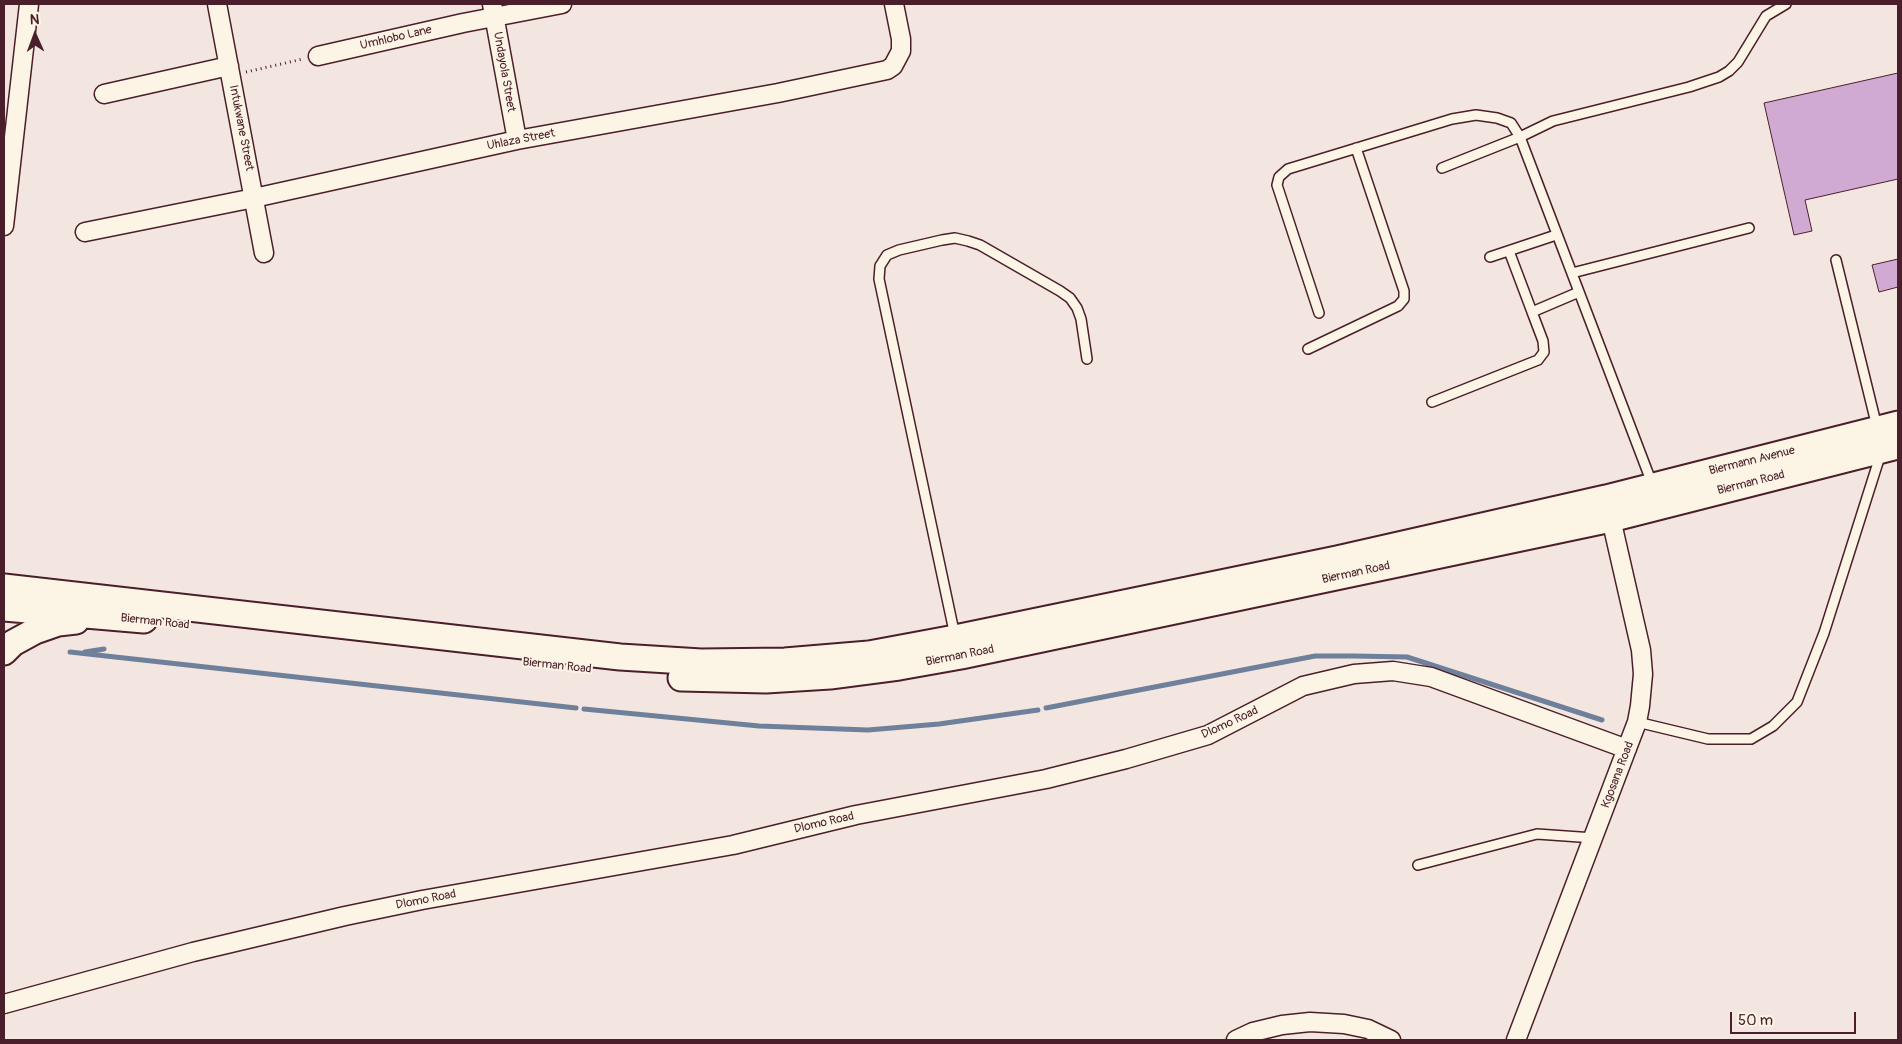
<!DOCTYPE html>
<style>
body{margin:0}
#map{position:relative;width:1902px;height:1044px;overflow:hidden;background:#f3e6e1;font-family:Pangolin,sans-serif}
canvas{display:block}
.frame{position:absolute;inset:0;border:5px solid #4a1f2b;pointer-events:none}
.north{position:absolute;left:10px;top:10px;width:50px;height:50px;-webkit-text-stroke:4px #fcf5e5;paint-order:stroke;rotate:358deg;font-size:14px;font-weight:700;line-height:20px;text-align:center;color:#4a1f2b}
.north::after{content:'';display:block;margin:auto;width:18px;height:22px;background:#4a1f2b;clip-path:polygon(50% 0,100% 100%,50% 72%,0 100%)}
.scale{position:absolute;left:1730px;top:1012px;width:126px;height:22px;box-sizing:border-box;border:2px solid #4a1f2b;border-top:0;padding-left:6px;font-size:15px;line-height:18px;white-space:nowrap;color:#4a1f2b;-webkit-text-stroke:4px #fcf5e5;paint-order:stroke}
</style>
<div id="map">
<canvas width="1902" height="1044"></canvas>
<div class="frame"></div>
<div class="north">N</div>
<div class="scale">50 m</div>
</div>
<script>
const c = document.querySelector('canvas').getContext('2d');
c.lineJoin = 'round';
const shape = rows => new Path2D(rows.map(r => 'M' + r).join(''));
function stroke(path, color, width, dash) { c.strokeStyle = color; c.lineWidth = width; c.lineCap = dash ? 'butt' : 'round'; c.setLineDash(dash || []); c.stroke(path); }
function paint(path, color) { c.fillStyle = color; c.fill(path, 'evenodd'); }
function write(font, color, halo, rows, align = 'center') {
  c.font = font + ' Pangolin,sans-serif'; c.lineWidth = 4; c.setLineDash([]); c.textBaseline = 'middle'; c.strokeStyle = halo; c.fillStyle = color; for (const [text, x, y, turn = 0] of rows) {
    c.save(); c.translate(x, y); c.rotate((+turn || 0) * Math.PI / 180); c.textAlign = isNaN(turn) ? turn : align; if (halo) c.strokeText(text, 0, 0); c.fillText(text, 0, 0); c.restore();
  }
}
stroke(shape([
 [70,652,576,708],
 [85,652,104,649],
 [1046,708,1315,656,1354,656,1407,657,1602,720],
 [584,709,759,726,868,730,939,724,1038,710]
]), '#6f809b', 5);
const building = shape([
 [1898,73,1898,179,1805,200,1812,231,1794,235,1764,103,1898,73],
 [1898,259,1898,287,1879,292,1872,265,1898,259]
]);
paint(building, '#d0aad2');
stroke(building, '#4a1f2b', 1);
const lane = shape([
 [1509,251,1532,312,1579,292],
 [1490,257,1556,235],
 [1836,260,1877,427],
 [1572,273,1749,228],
 [1319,313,1277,185,1279,177,1288,169,1452,119,1476,115,1497,118,1511,123,1520,137,1442,168],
 [1308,349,1398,306,1404,299,1404,291,1356,148],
 [1432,402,1538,360,1544,352,1543,341,1532,312],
 [1653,486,1520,137,1553,121,1689,87,1719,77,1729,71,1738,62,1766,16,1786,4],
 [955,636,879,279,880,266,887,255,899,250,942,240,955,238,968,241,980,245,1060,291,1070,298,1077,308,1081,319,1087,359],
 [1637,722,1708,739,1751,739,1773,726,1797,702,1824,633,1881,453],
 [1418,865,1537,834,1594,838]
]);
const street = shape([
 [217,4,264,253],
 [492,4,517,140],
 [318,56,463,23,562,4],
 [104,94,229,66],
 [4,226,29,4],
 [85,232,254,198,517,140,778,93,887,70,893,66,901,51,901,39,894,4],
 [4,1004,193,952,345,916,422,900,733,845,856,815,1046,779,1126,759,1208,735,1303,686,1354,674,1393,671,1431,677,1627,749],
 [1236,1040,1253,1032,1282,1025,1310,1022,1344,1024,1368,1029,1391,1040],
 [1516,1040,1637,722,1640,706,1643,674,1641,650,1609,510]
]);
const secondary = shape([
 [4,587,620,657,701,662,785,661,869,654,955,638,1337,559,1606,498,1898,424],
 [4,608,144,620],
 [4,652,13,643,35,631,58,623,76,621],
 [681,678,766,680,830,676,899,667,961,656,1611,519,1898,446]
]);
stroke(lane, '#4a1f2b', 12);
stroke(street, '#4a1f2b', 21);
stroke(secondary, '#4a1f2b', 29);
stroke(shape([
 [246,72,303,59]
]), '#4a1f2b', 3, [1, 4]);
stroke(lane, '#fcf5e5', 9);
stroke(street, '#fcf5e5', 18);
stroke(secondary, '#fcf5e5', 25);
write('12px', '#4a1f2b', '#fcf5e5', [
 ["Umhlobo Lane",396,38,-13],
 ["Undayola Street",504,72,80],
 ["Intukwane Street",241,128,79],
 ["Uhlaza Street",521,140,-11],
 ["Biermann Avenue",1752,461,-14],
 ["Bierman Road",1751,483,-14],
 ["Bierman Road",1356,573,-12],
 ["Bierman Road",155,622,6],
 ["Bierman Road",960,656,-11],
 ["Bierman Road",557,666,6],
 ["Dlomo Road",1230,723,-25],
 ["Kgosana Road",1618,775,-69],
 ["Dlomo Road",824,823,-13],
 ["Dlomo Road",426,900,-11]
]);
</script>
